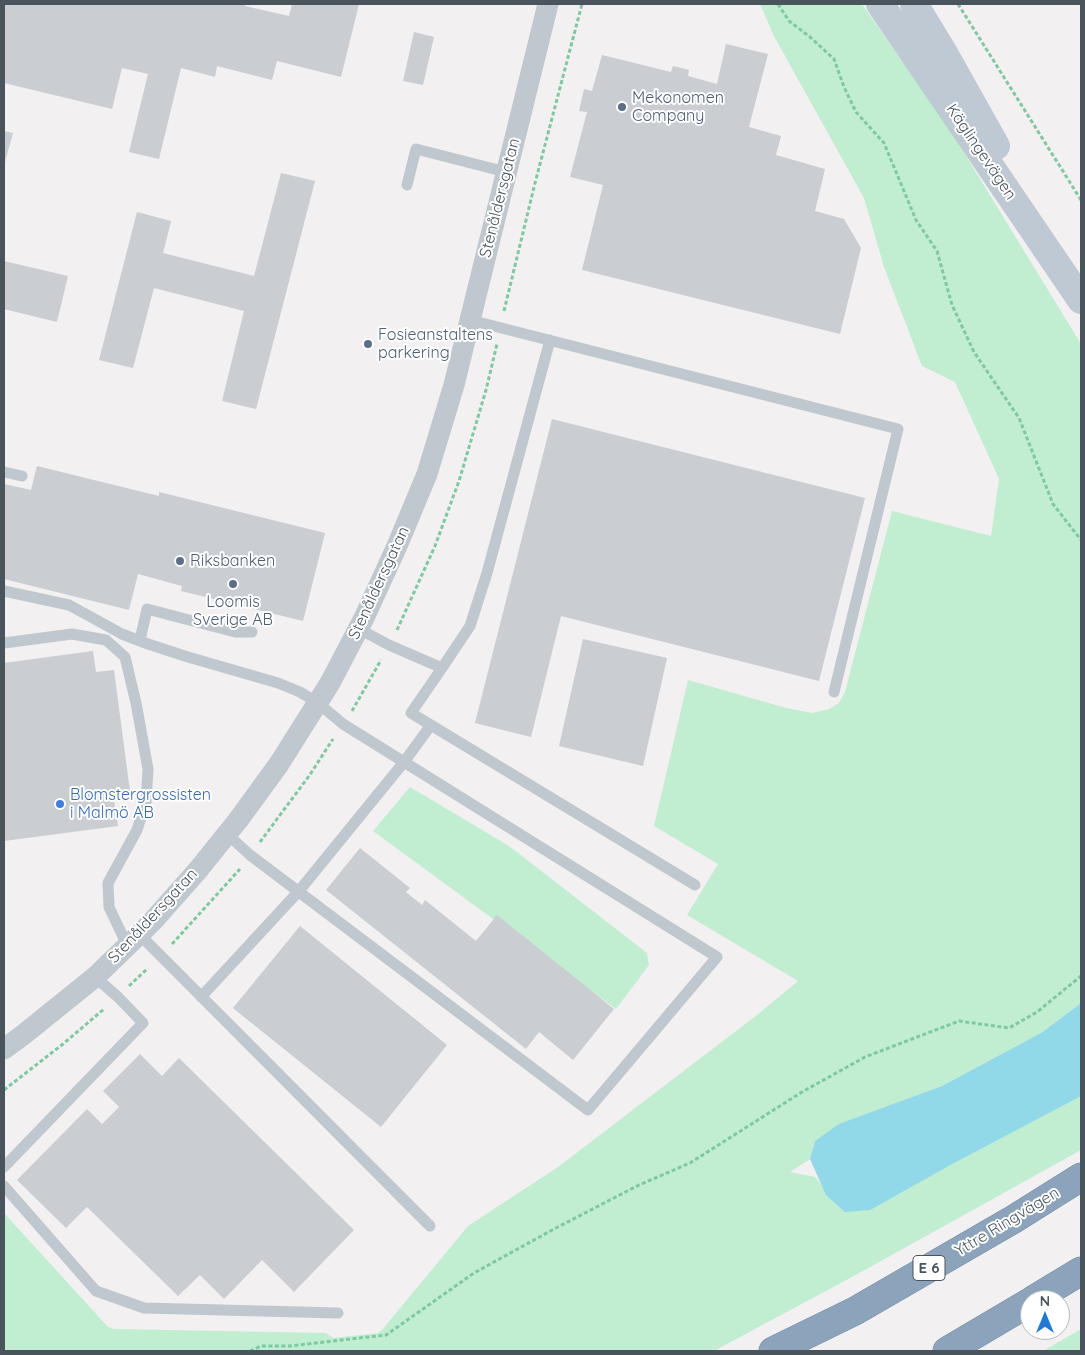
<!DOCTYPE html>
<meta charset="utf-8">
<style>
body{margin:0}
#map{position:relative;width:1085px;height:1355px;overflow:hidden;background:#f2f0f0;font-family:Quicksand,sans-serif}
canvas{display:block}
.frame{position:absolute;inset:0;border:5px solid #49545d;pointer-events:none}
.north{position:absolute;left:1020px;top:1290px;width:50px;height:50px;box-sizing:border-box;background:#fff;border:1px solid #b6bbbe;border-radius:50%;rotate:0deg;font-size:14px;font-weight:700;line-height:20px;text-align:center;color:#49545d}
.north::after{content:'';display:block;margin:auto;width:18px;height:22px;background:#2277db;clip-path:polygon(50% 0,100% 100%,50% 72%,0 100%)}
</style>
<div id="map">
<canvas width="1085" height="1355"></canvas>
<div class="frame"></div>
<div class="north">N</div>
</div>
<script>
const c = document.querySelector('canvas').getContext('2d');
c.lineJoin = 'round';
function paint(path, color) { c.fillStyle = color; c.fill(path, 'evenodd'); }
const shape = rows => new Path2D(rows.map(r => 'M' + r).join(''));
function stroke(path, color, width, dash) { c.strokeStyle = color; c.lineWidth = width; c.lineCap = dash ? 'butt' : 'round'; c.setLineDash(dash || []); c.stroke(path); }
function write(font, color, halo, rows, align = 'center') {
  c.font = font + ' Quicksand,sans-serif'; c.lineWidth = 4; c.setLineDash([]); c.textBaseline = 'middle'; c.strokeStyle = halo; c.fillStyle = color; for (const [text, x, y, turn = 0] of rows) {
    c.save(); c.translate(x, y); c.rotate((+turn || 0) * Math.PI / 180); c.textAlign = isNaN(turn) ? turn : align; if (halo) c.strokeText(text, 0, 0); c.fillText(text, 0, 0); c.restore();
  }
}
paint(shape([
 [760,4,862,4,947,125,1081,344,1081,1003,1041,1033,942,1086,893,1105,815,1141,810,1159,790,1172,815,1177,839,1207,865,1209,1081,1091,1081,1150,863,1271,714,1351,4,1351,4,1213,108,1327,114,1329,326,1333,333,1338,378,1333,382,1330,468,1226,558,1167,757,1015,798,981,687,915,718,864,654,826,688,680,786,708,812,713,829,709,839,703,845,692,892,511,991,536,999,479,955,382,922,366,884,267,864,198,775,38],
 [410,787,509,846,647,953,649,965,616,1009,373,831],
 [1081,1329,1081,1351,1043,1351]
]), '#c1edd1');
paint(shape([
 [1081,1003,1081,1096,954,1163,870,1210,845,1212,826,1195,810,1159,815,1141,839,1124,942,1086,1041,1033]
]), '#91d8e8');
paint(shape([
 [5,4,245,4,245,6,289,16,292,4,359,4,341,77,277,61,272,80,217,66,215,77,181,68,159,159,129,152,148,74,122,68,112,109,4,83,4,10],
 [414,32,434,37,423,85,403,81],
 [726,44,768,54,749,127,781,136,776,155,825,169,815,211,844,219,861,248,840,334,582,270,603,185,570,177,587,112,579,111,584,89,592,91,602,55,671,72,673,66,689,70,688,76,717,84],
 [4,131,13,133,4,166],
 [281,173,315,181,256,409,222,401,244,311,154,288,133,368,99,360,137,212,171,221,163,253,254,276],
 [4,261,68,276,57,322,4,309],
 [552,419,865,498,819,681,561,616,531,737,475,723],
 [37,466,159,496,159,492,325,533,303,621,181,591,182,586,138,574,129,610,4,579,4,484,31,490],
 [583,639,667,658,643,766,559,746],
 [93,651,96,672,114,670,131,799,114,801,118,826,4,841,4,663],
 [360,848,410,888,406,892,422,905,425,900,476,941,497,915,614,1009,573,1060,539,1032,526,1049,326,890],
 [300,926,447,1045,381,1127,233,1008],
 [140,1054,162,1076,179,1058,354,1230,294,1292,262,1260,224,1299,200,1275,178,1296,87,1207,66,1228,17,1180,87,1109,102,1124,119,1107,103,1091]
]), '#cacdd2');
const motorway = shape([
 [1033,1300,1081,1271],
 [773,1351,855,1311,1014,1219,1081,1177],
 [947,1351,1030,1302]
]);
stroke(motorway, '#768fa8', 29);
stroke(shape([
 [778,4,789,21,810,37,834,59,844,87,856,112,884,143,916,220,937,251,952,305,974,352,1019,418,1053,504,1081,540],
 [958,4,1081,200],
 [504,311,535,183,582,4],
 [397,630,435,546,459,481,486,390,497,344],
 [352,711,381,660],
 [260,842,309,776,333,739],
 [172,944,240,869],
 [129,986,148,968],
 [4,1090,63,1044,104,1009],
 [250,1351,261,1346,289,1346,386,1335,474,1273,554,1229,639,1185,690,1163,802,1092,865,1057,959,1021,1009,1028,1037,1012,1081,976]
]), '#7bcaa1', 3, [4, 2.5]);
stroke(shape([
 [407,185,416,149,506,172],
 [470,320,898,429,834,692],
 [4,472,22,476],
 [4,591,69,605,122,634,148,644,188,657,278,683,300,692,318,703,343,724,717,957,588,1110,250,855,227,834],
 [359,629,389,645,442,668,470,626,487,573,550,340],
 [140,640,147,609,235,632,252,632],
 [4,643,72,634,106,640,125,657,136,703,148,769,146,802,137,830,108,883,109,907,127,945],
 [442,668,411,713,695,885],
 [139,934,430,1226],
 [201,997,299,891,404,762,431,725],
 [4,1167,143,1023,118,997,95,977],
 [4,1186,96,1291,144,1308,338,1313]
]), '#bfc8ce', 11);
stroke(shape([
 [4,1049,23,1035,95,977,152,922,198,870,239,819,279,764,330,683,364,618,397,546,427,474,454,385,548,4]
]), '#bfc8ce', 21);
stroke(shape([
 [880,4,1081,300],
 [914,4,945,55,996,146]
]), '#bfc9d3', 28);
stroke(motorway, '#8ba4bc', 28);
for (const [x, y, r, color] of [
 [622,107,5,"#5c6f8a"],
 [368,344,5,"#5c6f8a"],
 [180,561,5,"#5c6f8a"],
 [233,584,5,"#5c6f8a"],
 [60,804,5,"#3f7fe0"]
]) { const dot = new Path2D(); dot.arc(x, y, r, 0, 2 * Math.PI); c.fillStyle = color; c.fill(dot); stroke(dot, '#fff', 2); }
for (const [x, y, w] of [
 [929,1268,32]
]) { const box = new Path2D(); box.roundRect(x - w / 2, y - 12.5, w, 25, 4); c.fillStyle = '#fff'; c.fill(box); stroke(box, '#49545d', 1); }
write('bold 15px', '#49545d', null, [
 ["E 6",929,1268]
]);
write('16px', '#4e5e75', '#fff', [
 ["Mekonomen",632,98],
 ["Company",632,116],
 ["Fosieanstaltens",378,335],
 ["parkering",378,353],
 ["Riksbanken",190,561],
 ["Loomis",233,602,"center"],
 ["Sverige AB",233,620,"center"]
], 'left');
write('16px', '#49545d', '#fff', [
 ["Käglingevägen",981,152,56],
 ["Stenåldersgatan",500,198,-76],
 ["Stenåldersgatan",379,583,-65],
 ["Stenåldersgatan",153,916,-47],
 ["Yttre Ringvägen",1007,1222,-31]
]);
write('16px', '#366cbe', '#fff', [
 ["Blomstergrossisten",70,795],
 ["i Malmö AB",70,813]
], 'left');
</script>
